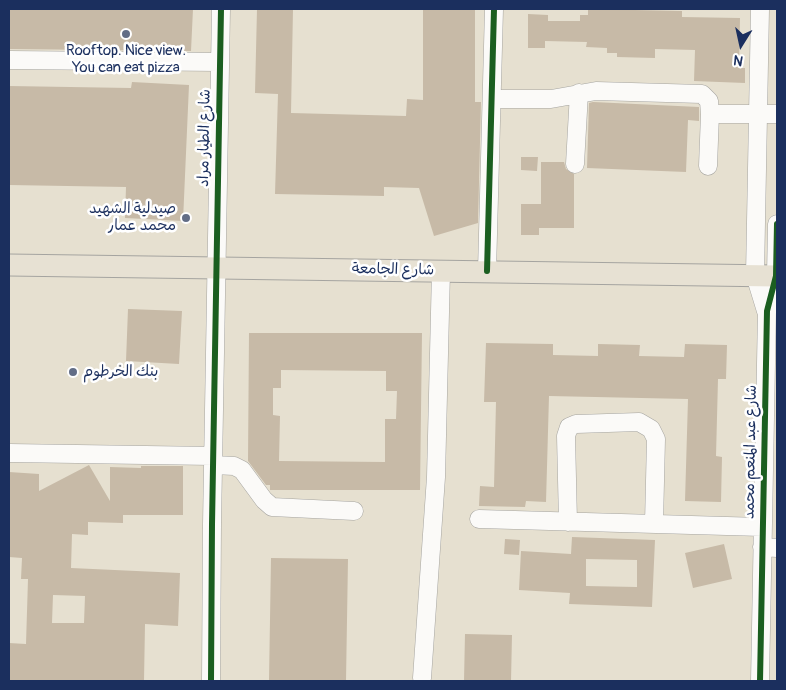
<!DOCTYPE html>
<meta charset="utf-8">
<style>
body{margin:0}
#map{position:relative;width:786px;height:690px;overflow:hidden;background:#e6e0d0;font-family:Pangolin,sans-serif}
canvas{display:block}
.frame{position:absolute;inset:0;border:10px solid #1b2f5e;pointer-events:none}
.north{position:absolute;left:716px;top:20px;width:50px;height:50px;-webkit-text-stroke:4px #fff;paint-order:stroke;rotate:190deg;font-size:14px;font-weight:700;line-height:20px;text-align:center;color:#1b2f5e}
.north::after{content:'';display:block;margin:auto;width:18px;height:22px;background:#1b2f5e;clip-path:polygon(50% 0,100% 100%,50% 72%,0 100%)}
</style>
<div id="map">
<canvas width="786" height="690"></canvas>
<div class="frame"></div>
<div class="north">N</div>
</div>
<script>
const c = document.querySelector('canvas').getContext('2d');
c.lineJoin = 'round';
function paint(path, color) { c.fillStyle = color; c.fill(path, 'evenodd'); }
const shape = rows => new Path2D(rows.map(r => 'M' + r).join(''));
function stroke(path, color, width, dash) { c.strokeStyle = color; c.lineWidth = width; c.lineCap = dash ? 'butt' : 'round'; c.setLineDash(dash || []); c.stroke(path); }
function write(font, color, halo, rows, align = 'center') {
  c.font = font + ' Pangolin,"Playpen Sans Arabic",sans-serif'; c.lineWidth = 5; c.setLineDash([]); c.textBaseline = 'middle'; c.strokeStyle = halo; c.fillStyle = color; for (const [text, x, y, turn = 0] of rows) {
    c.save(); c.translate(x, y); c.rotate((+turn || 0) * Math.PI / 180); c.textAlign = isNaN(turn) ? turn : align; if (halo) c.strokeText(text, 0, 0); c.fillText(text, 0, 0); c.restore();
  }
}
paint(shape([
 [9,9,193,9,191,51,9,49],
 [257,9,293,9,291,113,406,116,407,99,423,100,423,9,475,9,475,102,481,102,478,223,434,236,419,188,384,187,384,196,275,194,278,94,255,93],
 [588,9,682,11,682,17,740,18,739,68,745,68,745,83,694,81,695,50,655,49,655,58,617,57,617,53,607,53,607,48,586,47,587,42,545,41,545,48,528,48,528,14,548,15,548,21,580,21,580,15,588,15],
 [132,82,189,85,183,221,125,218,126,187,9,185,9,86,131,88],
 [593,102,699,107,699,121,688,120,686,172,587,168,589,103],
 [521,157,538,157,537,171,521,170],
 [541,162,564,162,566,169,574,174,574,228,539,228,539,235,521,235,521,204,541,204],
 [128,309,182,311,179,364,126,361],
 [249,333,422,333,420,490,270,490,270,485,266,485,248,461],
 [281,370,386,371,386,391,397,391,396,419,385,419,385,462,279,461,280,416,273,415,273,388,281,388],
 [486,343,553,344,553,355,598,356,598,344,640,345,639,356,684,357,685,344,727,345,726,379,718,379,716,456,722,457,721,502,685,501,688,399,549,396,546,502,526,501,525,507,479,506,480,486,494,487,496,402,484,402],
 [89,465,110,501,110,467,141,468,141,466,183,466,183,515,123,515,123,523,88,522,88,535,72,534,71,568,180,573,178,626,145,624,144,681,9,681,9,643,26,644,28,579,21,579,22,558,9,557,9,472,39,474,39,491],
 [53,595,85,596,84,623,52,623],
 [572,537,655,540,652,607,569,604,570,593,519,590,521,551,571,554],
 [586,559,637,560,637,587,586,586],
 [505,539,520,540,519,555,504,554],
 [724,544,732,579,693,588,685,553],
 [271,558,348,559,346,681,269,681],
 [465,634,512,635,511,681,464,681]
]), '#c7baa7');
const minor = shape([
 [760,9,755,275,766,311],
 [9,60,219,62],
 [492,99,551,99,596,91,702,94,709,101,710,114,708,166],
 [710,114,777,114],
 [575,164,579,93],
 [487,271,494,9],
 [9,453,213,456],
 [214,465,234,466,242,470,264,500,272,507,354,511],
 [479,519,762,527],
 [568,522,566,436,569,427,576,424,639,422,651,429,656,439,654,523],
 [762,547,777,548],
 [422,678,436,477,441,271],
 [211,681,212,524,221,9],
 [760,681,767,311,776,276,777,224]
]);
const major = shape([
 [9,265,777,276]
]);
stroke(minor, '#a5a4a0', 19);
stroke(major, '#a5a4a0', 23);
stroke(minor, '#fbfaf8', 18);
stroke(major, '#e7e1d3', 21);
stroke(shape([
 [487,271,494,9],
 [211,681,212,524,221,9],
 [760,681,767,311,776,276,777,224]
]), '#1b5e20', 6);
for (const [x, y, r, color] of [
 [126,34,5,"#626d86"],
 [186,218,5,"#626d86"],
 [73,372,5,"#626d86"]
]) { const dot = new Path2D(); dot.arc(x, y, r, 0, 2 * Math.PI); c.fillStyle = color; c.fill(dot); stroke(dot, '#fff', 2); }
write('15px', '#1b2f5e', '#fff', [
 ["Rooftop. Nice view.",126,51],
 ["You can eat pizza",126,68],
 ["صيدلية الشهيد",176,209,"right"],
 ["محمد عمار",176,226,"right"],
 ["بنك الخرطوم",83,372,"left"]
]);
write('15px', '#1b2f5e', '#fff', [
 ["شارع الطيار مراد",205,138,-89],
 ["شارع الجامعة",393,270,1],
 ["شارع عبد المنعم محمد",751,452,-89]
]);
</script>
